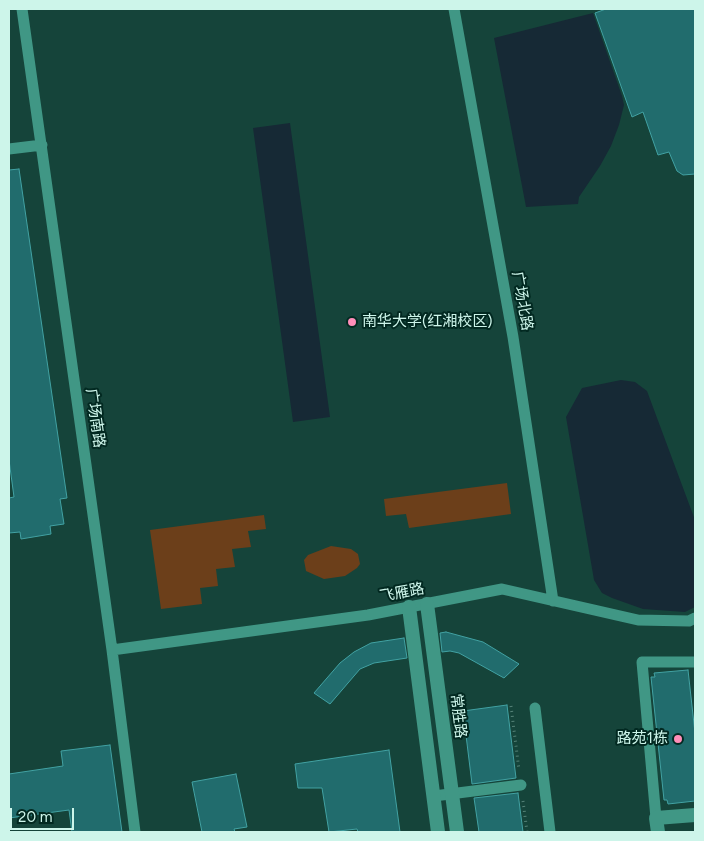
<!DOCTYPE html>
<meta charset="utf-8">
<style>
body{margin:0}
#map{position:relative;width:704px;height:841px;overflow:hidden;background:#15443a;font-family:Figtree,sans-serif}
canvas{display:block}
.frame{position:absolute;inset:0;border:10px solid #cdf5ea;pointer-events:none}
.scale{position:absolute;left:10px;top:808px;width:64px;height:22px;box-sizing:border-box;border:2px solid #cdf5ea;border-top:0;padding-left:6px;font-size:15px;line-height:18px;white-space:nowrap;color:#cdf5ea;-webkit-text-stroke:4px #022921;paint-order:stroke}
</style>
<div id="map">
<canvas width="704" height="841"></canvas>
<div class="frame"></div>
<div class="scale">20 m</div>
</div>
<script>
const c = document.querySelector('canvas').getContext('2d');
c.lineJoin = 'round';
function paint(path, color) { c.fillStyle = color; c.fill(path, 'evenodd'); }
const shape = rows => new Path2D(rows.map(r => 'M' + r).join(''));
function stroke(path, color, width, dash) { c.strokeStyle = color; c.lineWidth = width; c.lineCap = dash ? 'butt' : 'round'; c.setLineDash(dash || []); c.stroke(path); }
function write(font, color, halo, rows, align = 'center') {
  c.font = font + ' Figtree,"Noto Sans SC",sans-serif'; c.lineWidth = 4; c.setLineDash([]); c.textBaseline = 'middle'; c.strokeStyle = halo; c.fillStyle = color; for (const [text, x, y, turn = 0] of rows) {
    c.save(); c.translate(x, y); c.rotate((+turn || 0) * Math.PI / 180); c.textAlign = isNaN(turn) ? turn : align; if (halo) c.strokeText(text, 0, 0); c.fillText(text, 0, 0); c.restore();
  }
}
paint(shape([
 [507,483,511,514,409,528,406,514,386,516,384,499],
 [264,515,266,529,248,531,251,547,232,549,235,567,216,569,218,586,200,588,202,604,161,609,150,530],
 [331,546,351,549,358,554,360,564,357,568,345,576,324,579,306,571,304,560,308,555]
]), '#6c3f1a');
paint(shape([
 [593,13,622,96,624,105,619,125,611,146,600,166,579,197,578,204,526,207,494,38],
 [290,123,330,417,293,422,253,128],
 [621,380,635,382,647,391,695,520,695,607,685,612,643,609,612,598,602,593,594,580,566,417,582,388]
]), '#162935');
const building = shape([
 [606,9,695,9,695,174,683,175,677,171,669,152,658,155,643,112,632,117,595,13,606,9],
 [19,169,67,498,60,499,64,524,50,526,51,534,21,539,20,532,9,533,9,498,14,497,9,460,9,170,19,169],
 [446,632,483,642,519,664,504,678,459,653,450,651,442,652,440,633,446,632],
 [404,638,407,658,374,663,360,669,330,704,314,693,340,663,354,652,371,643,404,638],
 [688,670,695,733,695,801,668,804,667,800,664,800,651,677,655,677,654,673,688,670],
 [507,705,516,778,472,784,463,711,507,705],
 [110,745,122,832,72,832,69,810,9,818,9,774,63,766,61,751,110,745],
 [389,750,400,832,358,832,357,829,329,832,322,788,298,788,295,764,389,750],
 [236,774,247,827,234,829,235,832,202,832,192,782,236,774],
 [518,793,523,832,479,832,474,798,518,793]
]);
paint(building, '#216c6d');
stroke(building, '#42a2a3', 1);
stroke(shape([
 [511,706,519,770],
 [523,801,527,832]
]), '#558277', 3, [1, 4]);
stroke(shape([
 [22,9,112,650,135,832],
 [454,9,513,337,553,601],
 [9,149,42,145],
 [112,650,368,615,502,589,638,620,689,621,695,618],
 [535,708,550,832],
 [434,796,521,785],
 [656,818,642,662,695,662]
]), '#409785', 11);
stroke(shape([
 [658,832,656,818,695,815]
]), '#409785', 14);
stroke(shape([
 [427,604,457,832],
 [409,607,438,832]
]), '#409785', 14);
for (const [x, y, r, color] of [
 [352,322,5,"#ff8eb9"],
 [678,739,5,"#ff8eb9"]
]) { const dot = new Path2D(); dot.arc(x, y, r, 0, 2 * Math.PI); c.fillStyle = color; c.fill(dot); stroke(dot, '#022921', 2); }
write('15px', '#cdf5ea', '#022921', [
 ["广场北路",522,301,80],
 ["广场南路",95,418,82],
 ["飞雁路",402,593,-11],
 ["常胜路",458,716,83]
]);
write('15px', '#cdf5ea', '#022921', [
 ["南华大学(红湘校区)",362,322],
 ["路苑1栋",668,739,"right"]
], 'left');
</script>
